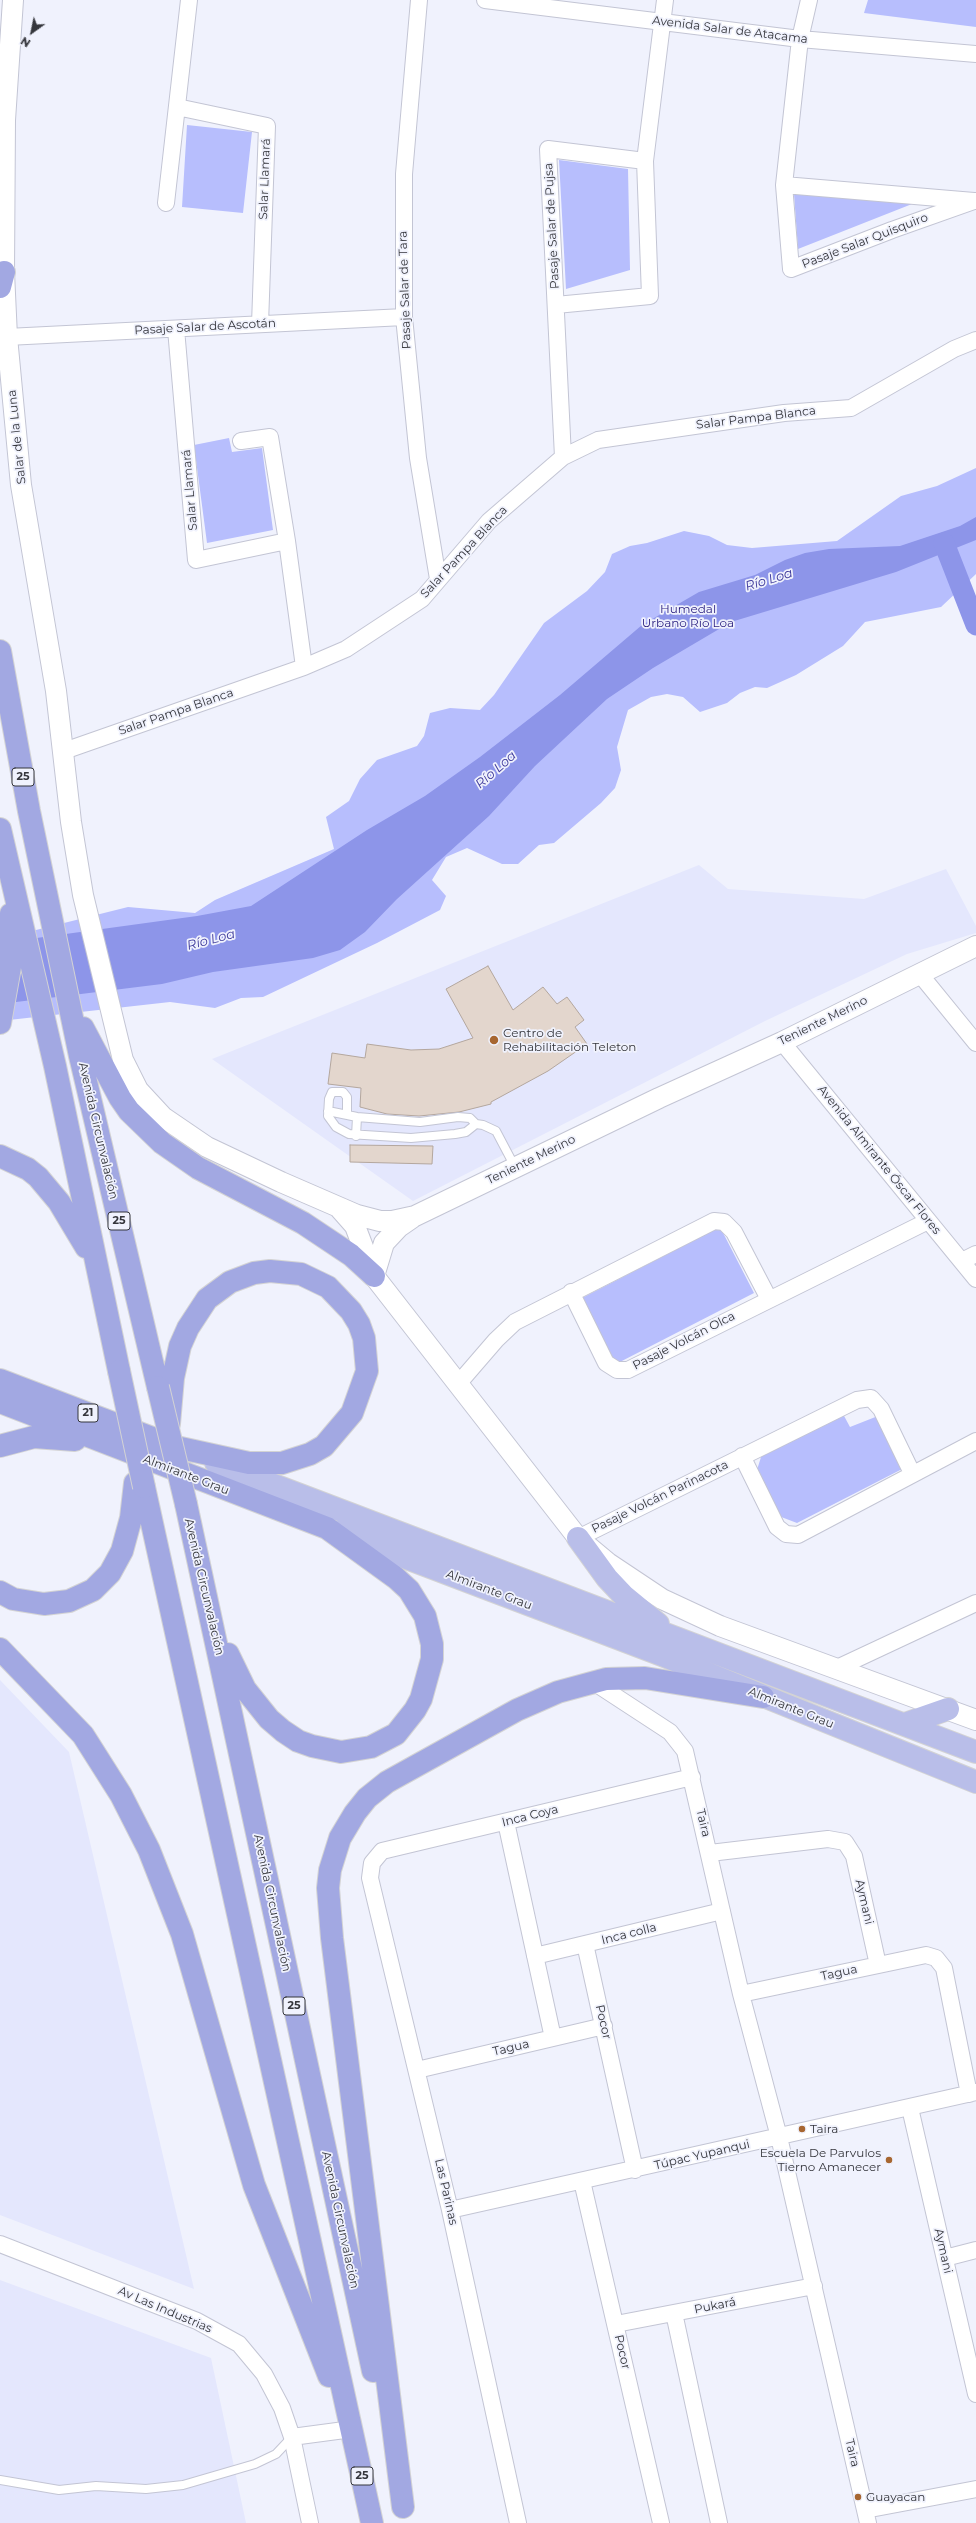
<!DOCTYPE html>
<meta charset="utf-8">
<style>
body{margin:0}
#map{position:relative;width:976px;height:2523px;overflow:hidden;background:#f0f2fd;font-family:Montserrat,sans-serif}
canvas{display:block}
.north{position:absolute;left:12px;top:12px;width:40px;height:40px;-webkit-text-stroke:3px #f0f2fd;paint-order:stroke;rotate:213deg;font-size:11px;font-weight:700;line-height:16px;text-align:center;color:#35363c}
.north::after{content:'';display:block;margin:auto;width:14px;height:18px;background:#35363c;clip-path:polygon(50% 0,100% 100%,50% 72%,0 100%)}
</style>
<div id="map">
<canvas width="976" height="2523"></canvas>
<div class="north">N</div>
</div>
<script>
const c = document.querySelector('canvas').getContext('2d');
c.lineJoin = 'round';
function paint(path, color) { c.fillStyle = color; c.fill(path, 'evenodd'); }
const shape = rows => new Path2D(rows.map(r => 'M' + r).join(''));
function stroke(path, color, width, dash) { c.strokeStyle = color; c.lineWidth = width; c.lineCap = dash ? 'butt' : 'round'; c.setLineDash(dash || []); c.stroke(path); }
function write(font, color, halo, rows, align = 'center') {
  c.font = font + ' Montserrat,sans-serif'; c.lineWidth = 3.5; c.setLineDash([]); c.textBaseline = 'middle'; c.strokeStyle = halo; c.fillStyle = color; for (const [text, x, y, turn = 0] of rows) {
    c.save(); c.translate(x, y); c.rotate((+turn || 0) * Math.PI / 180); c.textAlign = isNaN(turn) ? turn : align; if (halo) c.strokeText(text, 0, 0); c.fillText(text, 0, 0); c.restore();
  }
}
paint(shape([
 [699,865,728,889,864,899,946,869,976,926,976,933,907,954,765,1021,413,1201,212,1059],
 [0,1680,69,1752,194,2289,0,2215],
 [0,2280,211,2358,246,2523,0,2523]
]), '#e4e7fd');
paint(shape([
 [868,0,976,0,976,27,864,13],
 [187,125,252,132,243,213,182,207],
 [559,160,628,169,630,270,566,289],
 [794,194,912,204,798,249],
 [229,438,232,452,262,448,273,530,207,543,194,445],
 [976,468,976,574,941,607,865,622,843,646,796,675,767,688,755,687,740,693,727,703,700,712,683,697,667,694,651,697,628,710,617,747,621,770,615,788,601,803,554,843,539,845,518,864,502,864,467,848,446,857,432,880,446,896,440,910,377,943,263,997,241,998,215,1008,170,1002,0,1021,0,939,128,907,195,913,215,900,334,849,326,817,349,801,360,779,377,760,417,746,424,736,430,713,450,708,480,710,494,695,544,623,587,591,605,572,612,554,630,546,647,543,684,531,709,536,727,545,752,548,837,541,901,496,937,486],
 [720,1227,754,1293,616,1364,582,1298],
 [843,1414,850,1427,883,1414,908,1466,797,1523,776,1515,756,1473,762,1454]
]), '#b7befd');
paint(shape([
 [976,517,976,540,896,572,731,622,653,668,607,699,535,766,489,816,397,899,365,932,340,950,313,958,213,972,162,984,0,1004,0,943,197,916,251,906,367,830,425,796,480,757,560,695,642,625,699,592,755,575,785,560,805,553,829,549,900,546,960,526]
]), '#8d95e9');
stroke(shape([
 [944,543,976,625]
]), '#8d95e9', 21);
const building = shape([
 [488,966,513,1010,543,987,557,1004,567,997,584,1020,575,1027,587,1044,548,1071,491,1102,491,1104,459,1112,419,1116,387,1114,360,1107,361,1088,328,1084,332,1053,365,1058,367,1044,411,1050,439,1049,473,1038,446,989,488,966],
 [350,1145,433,1146,432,1164,350,1162,350,1145]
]);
paint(building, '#e3d6cd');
stroke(building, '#b4a79e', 1);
const service = shape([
 [328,1111,357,1117,420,1122,458,1117,470,1118,476,1124,483,1125,496,1131,515,1167],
 [347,1115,347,1097,343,1092,332,1092,329,1099,328,1116,336,1127,349,1134,411,1138,455,1134,466,1132,476,1124],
 [356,1136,357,1117],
 [0,2480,59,2490,96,2486,146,2489,183,2485,255,2464,276,2454,292,2437]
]);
const minor = shape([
 [419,0,404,174,404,317,418,458,438,579],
 [485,0,800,39,976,54],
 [177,107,267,126,260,324],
 [784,185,800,39,809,0],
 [974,201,892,230,791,269,784,185,974,201,976,201],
 [166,203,189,0],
 [556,305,650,296,645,161,665,0],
 [176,329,196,560,287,541],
 [7,337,404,317],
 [241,441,270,437,287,541,304,667],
 [563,457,548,149,645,161],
 [64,751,304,667,346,649,422,599,489,521,563,457,598,440,784,413,851,408,954,349,976,340],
 [919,973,976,1043],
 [782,1042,976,1279],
 [962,1261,976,1254],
 [571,1292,606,1363,617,1370,628,1370,928,1221],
 [458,1384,496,1340,515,1322,714,1221,724,1222,734,1232,769,1299],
 [742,1456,777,1527,786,1534,798,1535,976,1441],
 [578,1538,857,1400,871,1398,881,1409,912,1473],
 [835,1669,976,1603],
 [592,1681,670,1732,685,1751,741,1994,779,2137,868,2523],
 [506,1822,553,2038],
 [710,1853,828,1839,845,1842,854,1856,878,1965],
 [585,1944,635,2170],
 [535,1956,722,1911],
 [741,1994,926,1955,936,1958,944,1968,969,2094],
 [417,2070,604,2026],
 [910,2108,976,2394],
 [582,2181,661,2523],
 [450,2210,976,2092],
 [0,2244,197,2321,239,2344,264,2374,282,2408,292,2437,352,2429],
 [945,2258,976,2250],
 [674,2313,719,2523],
 [616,2324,814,2286],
 [292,2437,310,2523],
 [865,2510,976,2489],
 [518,2523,450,2210,370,1878,372,1863,382,1851,692,1777]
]);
const tertiary = shape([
 [13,0,5,120,4,272,7,337,21,485,56,691,71,822,83,895,123,1060,138,1090,163,1117,207,1147,281,1182,357,1215,380,1221,392,1221,415,1216,659,1098,782,1042,976,946],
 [340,1209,355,1226,374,1276,578,1538,608,1563,662,1599,720,1626,976,1720],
 [374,1276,384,1243,399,1227,412,1218]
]);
const primary = shape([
 [216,1463,976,1752],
 [338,1532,662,1655,976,1782],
 [578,1538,607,1578,624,1596,658,1624],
 [905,1724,948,1709]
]);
const trunk = shape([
 [0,287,4,272],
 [0,651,29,811,80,1056,158,1387],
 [0,829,55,1066,119,1371],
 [0,1023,10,967,11,914],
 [83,1028,120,1098,129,1111,162,1143,198,1168,303,1223,351,1255,374,1276],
 [0,1156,28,1169,38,1177,59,1202,86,1247],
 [0,1380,176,1447,249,1463,282,1463,310,1454,324,1446,352,1413,367,1371,364,1338,359,1324,351,1311,328,1287,301,1274,270,1271,254,1273,230,1282,207,1299,188,1328,180,1346,173,1378,169,1424],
 [0,1402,327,1528,396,1578,409,1590,425,1616,432,1644,432,1659,421,1699,415,1710,396,1734,371,1747,341,1752,312,1746,298,1741,283,1731,269,1719,245,1689,228,1654],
 [0,1446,34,1437,75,1440],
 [144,1487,372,2523],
 [186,1504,373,2371],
 [0,1592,13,1599,44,1604,69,1601,93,1590,110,1573,122,1551,131,1518,135,1483],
 [0,1649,83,1735,121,1795,149,1850,182,1934,254,2185,329,2376],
 [403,2507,332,1938,328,1888,330,1870,340,1838,355,1813,367,1798,387,1782,517,1710,558,1692,606,1679,645,1678,763,1697]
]);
stroke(service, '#c3c5d4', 10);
stroke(minor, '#c3c5d4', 18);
stroke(tertiary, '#c3c5d4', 22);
stroke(primary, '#d3d3d4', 24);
stroke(trunk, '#d3d3d4', 24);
stroke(service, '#fff', 8);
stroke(minor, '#fff', 16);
stroke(tertiary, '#fff', 20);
stroke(primary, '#b9bee9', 22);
stroke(trunk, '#a2a8e2', 22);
const trunkBridge = shape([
 [119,1371,144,1487],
 [158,1387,186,1504]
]);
stroke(trunkBridge, '#d3d3d4', 24, []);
stroke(trunkBridge, '#a2a8e2', 22);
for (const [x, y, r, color] of [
 [494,1040,5,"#a76630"],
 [802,2129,4,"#a76630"],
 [889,2160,4,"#a76630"],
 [858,2497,4,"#a76630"]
]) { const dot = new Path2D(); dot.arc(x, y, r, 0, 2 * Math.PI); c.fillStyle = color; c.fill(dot); stroke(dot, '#f0f2fd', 1.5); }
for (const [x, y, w] of [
 [23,777,22],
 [119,1221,22],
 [88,1413,20],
 [294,2006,22],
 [362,2476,22]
]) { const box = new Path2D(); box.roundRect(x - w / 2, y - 9, w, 18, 3); c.fillStyle = '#f0f2fd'; c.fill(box); stroke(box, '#35363c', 1); }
write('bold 11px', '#35363c', null, [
 ["25",23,777],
 ["25",119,1221],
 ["21",88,1413],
 ["25",294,2006],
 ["25",362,2476]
]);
write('12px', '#35363c', '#f0f2fd', [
 ["Avenida Salar de Atacama",730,30,7],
 ["Salar Llamará",265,179,-88],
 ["Pasaje Salar de Pujsa",552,226,-93],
 ["Pasaje Salar Quisquiro",865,241,-21],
 ["Pasaje Salar de Tara",405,290,-92],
 ["Pasaje Salar de Ascotán",205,327,-3],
 ["Salar Pampa Blanca",756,418,-7],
 ["Salar de la Luna",17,437,-96],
 ["Salar Llamará",190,490,-95],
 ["Salar Pampa Blanca",464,552,-47],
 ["Salar Pampa Blanca",176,712,-19],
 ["Teniente Merino",823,1021,-26],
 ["Avenida Circunvalación",98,1131,77],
 ["Teniente Merino",531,1160,-26],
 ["Avenida Almirante Óscar Flores",879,1160,51],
 ["Pasaje Volcán Olca",684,1341,-27],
 ["Almirante Grau",186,1475,21],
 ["Pasaje Volcán Parinacota",660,1497,-26],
 ["Avenida Circunvalación",204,1587,77],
 ["Almirante Grau",489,1590,21],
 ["Almirante Grau",791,1708,22],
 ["Inca Coya",530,1816,-14],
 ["Taira",703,1823,77],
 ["Aymani",864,1902,77],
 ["Avenida Circunvalación",272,1903,78],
 ["Inca colla",629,1934,-14],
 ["Tagua",839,1973,-12],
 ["Pocor",603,2022,77],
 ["Tagua",511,2048,-13],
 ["Túpac Yupanqui",702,2155,-13],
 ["Las Parinas",446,2192,77],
 ["Avenida Circunvalación",340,2220,78],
 ["Aymani",943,2251,77],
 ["Pukará",715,2306,-11],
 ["Av Las Industrias",165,2310,23],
 ["Pocor",622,2352,77],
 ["Taira",852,2453,77]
]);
write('12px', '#291e7f', '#f0f2fd', [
 ["Humedal",688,609],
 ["Urbano Río Loa",688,623]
]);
write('12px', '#35363c', '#f0f2fd', [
 ["Centro de",503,1033],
 ["Rehabilitación Teleton",503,1047],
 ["Taira",810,2129],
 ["Escuela De Parvulos",881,2153,"right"],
 ["Tierno Amanecer",881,2167,"right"],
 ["Guayacan",866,2497]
], 'left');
write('italic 13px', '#3d399a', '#f0f2fd', [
 ["Río Loa",769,580,-17],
 ["Río Loa",496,770,-41],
 ["Río Loa",211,940,-15]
]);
</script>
